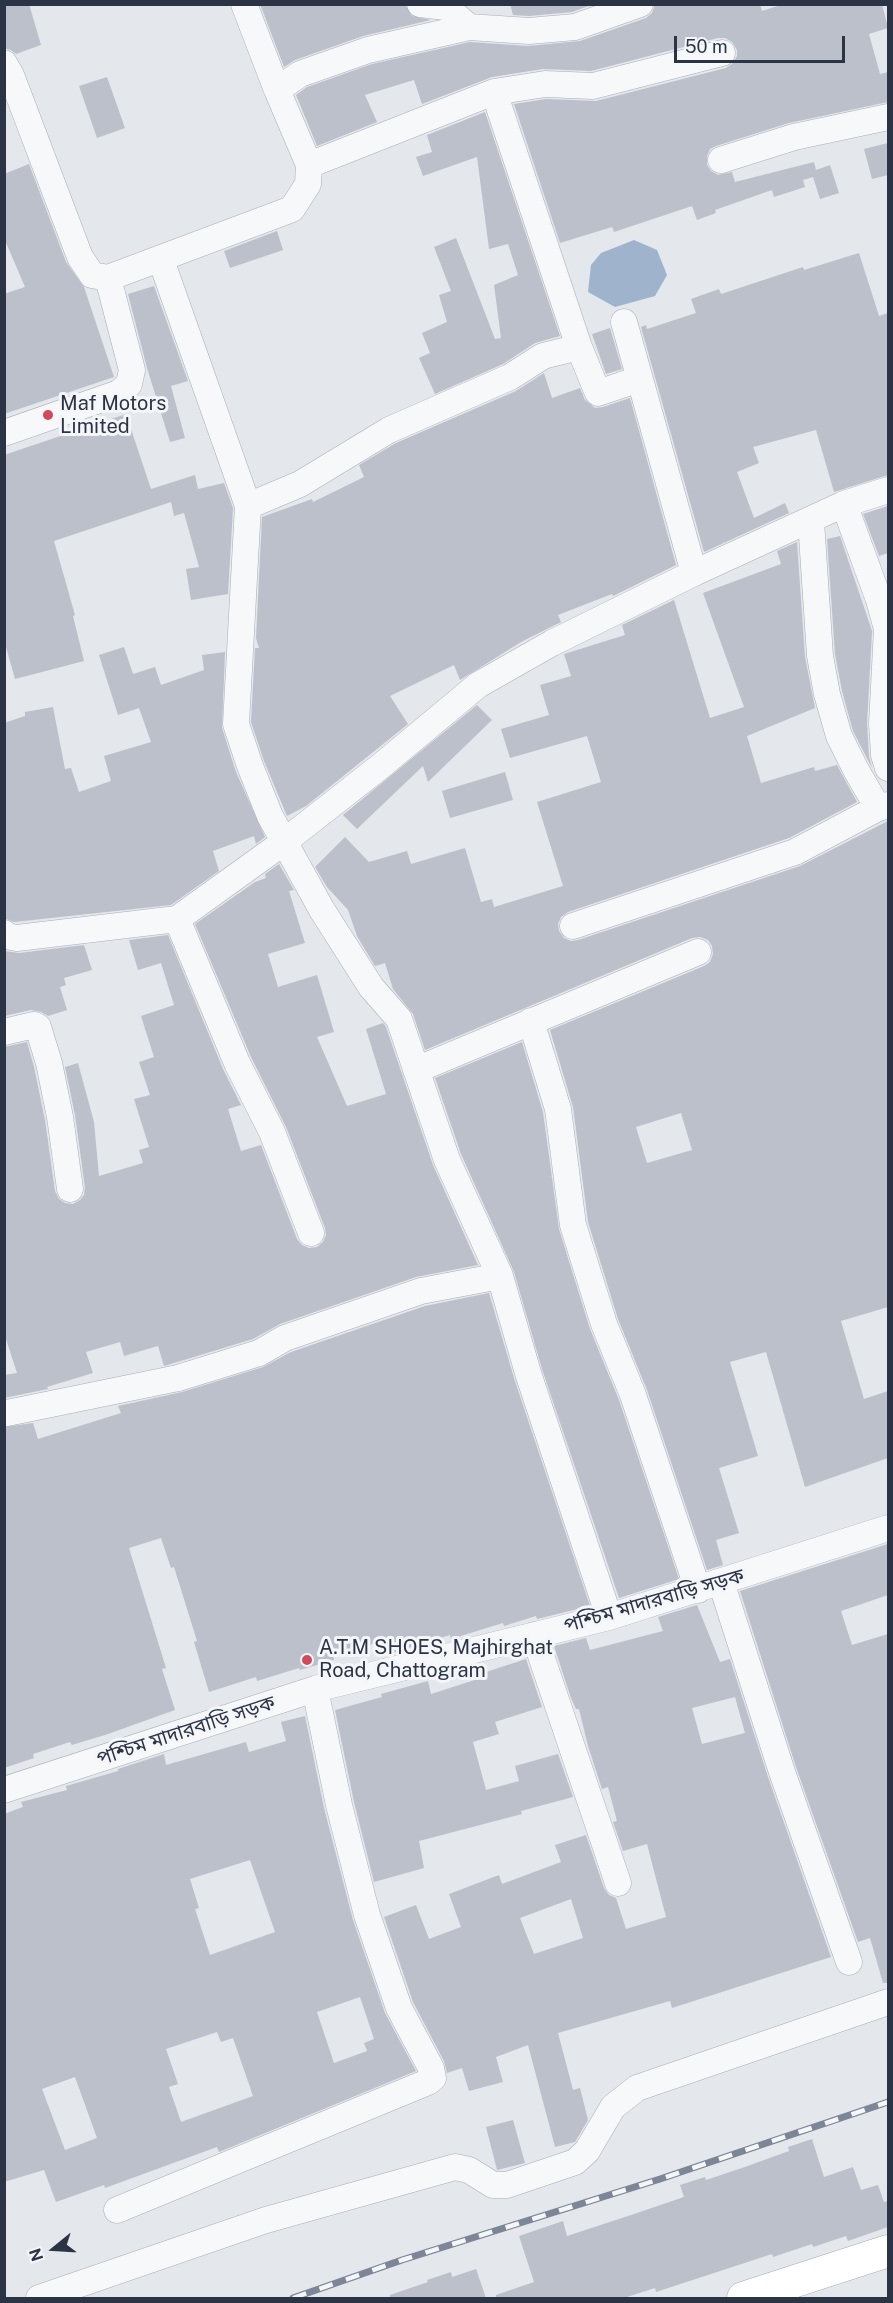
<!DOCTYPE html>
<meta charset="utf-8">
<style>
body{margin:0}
#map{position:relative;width:893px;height:2303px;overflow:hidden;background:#e4e7ec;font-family:"Public Sans",sans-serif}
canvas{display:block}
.frame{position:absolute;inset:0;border:6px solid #2b3445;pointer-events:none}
.north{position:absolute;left:24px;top:2219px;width:60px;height:60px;-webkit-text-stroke:4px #f4f6f9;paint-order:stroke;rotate:252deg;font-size:16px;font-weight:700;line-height:24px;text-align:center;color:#2b3445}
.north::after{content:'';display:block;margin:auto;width:21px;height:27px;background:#2b3445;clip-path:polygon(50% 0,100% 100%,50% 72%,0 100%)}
.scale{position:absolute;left:674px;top:36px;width:171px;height:27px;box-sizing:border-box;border:3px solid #2b3445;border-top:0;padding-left:8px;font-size:18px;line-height:21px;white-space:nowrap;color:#2b3445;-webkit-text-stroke:4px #f4f6f9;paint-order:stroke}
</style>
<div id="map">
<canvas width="893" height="2303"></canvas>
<div class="frame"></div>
<div class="north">N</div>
<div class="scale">50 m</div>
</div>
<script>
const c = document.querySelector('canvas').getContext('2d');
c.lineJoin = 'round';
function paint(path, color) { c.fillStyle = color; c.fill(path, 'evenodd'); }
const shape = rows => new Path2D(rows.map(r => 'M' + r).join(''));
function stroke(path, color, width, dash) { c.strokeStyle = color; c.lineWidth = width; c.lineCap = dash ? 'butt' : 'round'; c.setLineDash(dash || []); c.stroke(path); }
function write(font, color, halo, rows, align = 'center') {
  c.font = font + ' "Public Sans","Noto Sans Bengali",sans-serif'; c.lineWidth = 6; c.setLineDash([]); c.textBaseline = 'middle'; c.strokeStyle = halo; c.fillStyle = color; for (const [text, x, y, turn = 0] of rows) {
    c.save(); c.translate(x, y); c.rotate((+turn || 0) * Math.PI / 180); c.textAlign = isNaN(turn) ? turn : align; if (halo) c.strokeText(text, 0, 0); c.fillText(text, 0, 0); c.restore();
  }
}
paint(shape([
 [634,240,657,250,667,275,655,296,615,307,588,292,591,265,601,253]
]), '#9fb4cc');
paint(shape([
 [4,4,29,4,41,45,16,54,11,50,4,48],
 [260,4,406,6,412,16,431,20,363,36,295,60,284,67],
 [510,4,594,4,572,12,529,16,513,15],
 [655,4,760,4,762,11,784,4,882,4,888,28,869,34,880,74,888,72,888,102,789,123,716,146,710,149,707,156,707,165,711,171,718,175,732,172,735,182,814,162,816,170,830,165,839,193,820,199,813,177,803,180,805,187,774,197,772,190,715,210,716,213,697,220,692,206,614,232,612,227,560,243,514,104,546,99,596,101,726,68,733,63,737,56,737,50,732,42,725,38,718,38,591,71,543,69,492,77,422,104,414,80,365,95,377,122,317,146,296,95,307,87,372,64,470,42,528,46,580,41,646,18,652,13],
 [107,77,125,128,97,138,79,86],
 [485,112,560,336,535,343,503,364,435,394,419,358,430,353,422,333,447,322,439,295,451,291,434,247,456,238,495,339,501,338,494,285,518,275,508,244,489,249,477,157,423,176,416,157,432,152,427,135],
 [888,143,888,175,872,179,864,149],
 [29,164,66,262,84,287,114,377,4,414,4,294,25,287,4,238,4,174],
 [277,231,283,250,230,268,224,251],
 [859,253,879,316,888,313,888,475,834,492,816,430,753,447,759,463,737,472,754,518,785,503,789,513,704,552,641,327,646,325,647,329,696,313,691,299,719,289,721,294,803,267,804,270],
 [154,286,188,381,171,386,185,438,170,442,147,368,128,294],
 [610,328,622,369,606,374,592,334],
 [544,373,552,398,580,388,585,400,595,408,603,407,630,398,676,565,613,596,612,594,558,615,561,622,521,642,460,680,454,665,390,696,408,724,306,806,287,816,264,761,251,722,255,648,259,648,256,638,262,517,312,499,313,502,364,477,359,465,396,443,516,391],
 [126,414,151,489,195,475,198,489,224,483,233,508,228,594,191,600,186,569,199,567,184,513,174,516,171,502,54,541,75,615,73,616,84,661,15,679,4,640,4,455],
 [888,506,888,553,879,556,863,514],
 [840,536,872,631,867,723,869,756,872,768,853,731,842,691,835,654,827,539],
 [797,542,805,657,815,708,747,736,761,783,814,767,815,771,837,765,857,802,789,838,568,912,561,917,558,924,559,931,564,938,571,941,578,940,800,866,888,821,888,1307,841,1321,864,1399,888,1391,888,1458,805,1487,766,1352,730,1362,758,1456,719,1468,739,1533,716,1540,723,1565,707,1570,647,1390,618,1319,588,1222,573,1107,550,1030,704,966,710,962,713,954,712,946,708,940,700,937,692,938,425,1050,413,1014,393,989,385,963,375,966,357,936,348,910,327,887,315,867,345,837,369,862,407,851,411,864,465,848,481,902,492,899,494,907,563,886,537,802,601,782,587,736,510,758,501,729,549,715,540,685,571,676,564,654,625,635,622,625,674,600,710,718,744,707,703,593,781,564,777,551],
 [681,1113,692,1150,647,1163,636,1127],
 [124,647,133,674,155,667,161,685,204,670,202,655,225,652,222,728,236,772,265,837,256,844,254,836,213,851,219,871,171,905,14,922,4,918,4,723,25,716,25,712,53,707,65,769,71,768,79,792,111,781,104,756,151,742,139,708,118,715,99,655],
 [477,705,492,720,428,782,423,766,357,829,343,815],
 [505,772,513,800,450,818,442,791],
 [279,864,294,890,289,891,305,943,268,954,278,987,317,975,334,1032,317,1037,347,1106,386,1094,366,1029,383,1023,386,1027,433,1165,478,1265,416,1277,280,1324,253,1339,174,1363,164,1366,158,1346,124,1356,120,1342,86,1352,93,1373,47,1387,48,1389,4,1398,4,1375,17,1373,4,1333,4,1047,27,1042,34,1067,45,1120,55,1191,59,1199,65,1203,73,1204,80,1200,84,1195,85,1188,75,1115,65,1067,78,1063,94,1122,99,1176,143,1163,139,1150,149,1147,134,1099,150,1095,139,1062,154,1057,141,1016,174,1005,161,963,138,970,129,940,168,935,223,1069,241,1105,228,1109,241,1151,261,1145,297,1239,302,1245,309,1248,317,1247,323,1242,326,1235,325,1228,286,1127,251,1057,195,924,255,882,266,878,265,874],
 [84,945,92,970,64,978,66,985,60,987,67,1010,48,1016,41,1012,31,1010,4,1016,4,951,19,953],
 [522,1042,543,1112,559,1229,590,1329,619,1400,679,1579,619,1598,542,1369,514,1272,461,1154,435,1078],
 [489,1293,514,1378,590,1606,537,1619,536,1616,504,1626,503,1623,451,1639,450,1635,386,1655,382,1641,333,1656,334,1660,300,1670,299,1668,257,1681,256,1677,209,1692,194,1642,197,1641,174,1567,171,1568,161,1538,129,1548,166,1668,162,1669,175,1710,108,1734,72,1745,70,1742,33,1754,34,1758,4,1768,4,1427,33,1423,38,1439,121,1413,118,1406,182,1392,263,1367,291,1352,425,1306],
 [888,1544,888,1595,841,1611,852,1645,888,1634,888,1983,883,1983,870,1938,858,1942,796,1767,740,1591],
 [697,1605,720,1662,730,1659,768,1777,831,1957,672,2008,670,2001,558,2033,573,2090,580,2088,588,2120,575,2142,555,2147,528,2045,496,2057,503,2082,469,2091,462,2068,447,2073,444,2061,413,2002,384,1917,416,1905,429,1939,461,1927,449,1894,499,1875,502,1884,561,1862,555,1845,586,1835,604,1888,609,1895,616,1898,626,1929,666,1917,647,1844,623,1851,613,1822,617,1821,608,1787,602,1789,588,1746,579,1709,576,1709,571,1698,554,1646,586,1638,590,1650,663,1631,658,1617],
 [735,1697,745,1733,702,1744,692,1708],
 [571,1899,583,1938,534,1954,520,1918],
 [526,1659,542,1707,495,1722,499,1734,473,1742,486,1790,519,1781,515,1766,558,1754,573,1797,521,1811,522,1814,419,1841,424,1868,374,1882,354,1802,335,1710,382,1697,381,1694,428,1681,431,1694,484,1677,483,1673],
 [305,1716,324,1808,353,1920,385,2013,416,2071,219,2152,217,2147,105,2188,104,2185,56,2202,44,2170,4,2182,4,1814,23,1807,21,1802,67,1790,66,1786,118,1771,118,1769,164,1754,166,1765,246,1742,249,1752,286,1741,281,1722],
 [250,1860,275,1932,210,1955,195,1909,199,1908,190,1879],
 [360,1997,374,2039,364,2043,367,2051,334,2063,317,2012],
 [217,2032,221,2042,233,2038,253,2096,181,2122,169,2087,178,2084,166,2049],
 [75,2077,97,2138,65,2150,42,2089],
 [513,2120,525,2163,497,2170,486,2127],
 [812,2139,824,2177,853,2167,861,2190,878,2185,884,2202,888,2201,888,2227,848,2241,846,2236,813,2247,812,2244,773,2257,772,2254,656,2292,655,2288,624,2298,496,2298,496,2295,534,2282,519,2236,563,2221,567,2236,631,2215,684,2197,680,2185,705,2177,706,2180,742,2168,789,2151,788,2147],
 [476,2269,486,2298,390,2298,390,2295,428,2282,427,2280,451,2272,452,2277]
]), '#bbc0ca');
const minor = shape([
 [420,4,446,7,469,27,529,31,575,27,640,4],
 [4,63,11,75,80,257,92,275,108,278,292,209,308,184,309,165,277,90,244,4],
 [277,90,300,74,368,50,469,27],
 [494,92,579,347,597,391,598,393,601,392,639,379],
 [721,160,794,137,888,117],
 [309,165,494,92,545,84,593,86,722,53],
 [161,260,248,506,236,724,250,766,270,816,322,910,371,987,399,1019,447,1160,500,1276,528,1373,609,1617],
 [624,322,694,573],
 [4,433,119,393,129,384,132,370,108,278],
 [844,504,879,600,887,629,882,724,884,755,888,768],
 [248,506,300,484,389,430,510,377,543,356,579,347],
 [811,521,820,656,827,694,839,736,856,770,878,808,888,805],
 [177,919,237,1063,272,1132,311,1233],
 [573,926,795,852,878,808],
 [4,933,6,936,17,938,177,919,284,842,382,765,478,685,552,643,694,573,844,504,888,490],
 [531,1021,558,1109,573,1225,604,1324,633,1395,698,1590],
 [4,1032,34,1025,38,1027,49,1063,60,1117,70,1189],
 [416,1070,698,952],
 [7,1413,178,1378,259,1353,285,1338,421,1291,500,1276],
 [721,1582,782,1772,849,1962],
 [534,1635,618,1883],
 [4,1790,315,1689,609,1617,888,1528],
 [117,2210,428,2082,433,2078,431,2068,399,2008,367,1915,339,1805,315,1689],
 [39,2298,266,2220,455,2167,469,2170,493,2185,507,2185,575,2162,587,2151,613,2107,637,2088,888,2002]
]);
const major = shape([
 [743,2298,888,2251]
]);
stroke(minor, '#a9aeb7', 27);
stroke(major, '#a3abb8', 33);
stroke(minor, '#f7f8fa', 26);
stroke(major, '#fff', 32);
const rail = shape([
 [293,2298,402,2260,660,2179,888,2102]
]);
stroke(rail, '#7d8696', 7);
stroke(rail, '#f4f6f9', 4.5, [14]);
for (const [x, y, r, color] of [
 [48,415,6,"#d1495b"],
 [307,1660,6,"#d1495b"]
]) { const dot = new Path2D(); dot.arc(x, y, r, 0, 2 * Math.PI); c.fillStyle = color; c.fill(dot); stroke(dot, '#f4f6f9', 2); }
write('20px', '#2b3445', '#f4f6f9', [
 ["Maf Motors",60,404],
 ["Limited",60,427],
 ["A.T.M SHOES, Majhirghat",319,1648],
 ["Road, Chattogram",319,1671]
], 'left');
write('20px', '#2b3445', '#f4f6f9', [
 ["পশ্চিম মাদারবাড়ি সড়ক",654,1601,-16],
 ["পশ্চিম মাদারবাড়ি সড়ক",186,1731,-18]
]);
</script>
